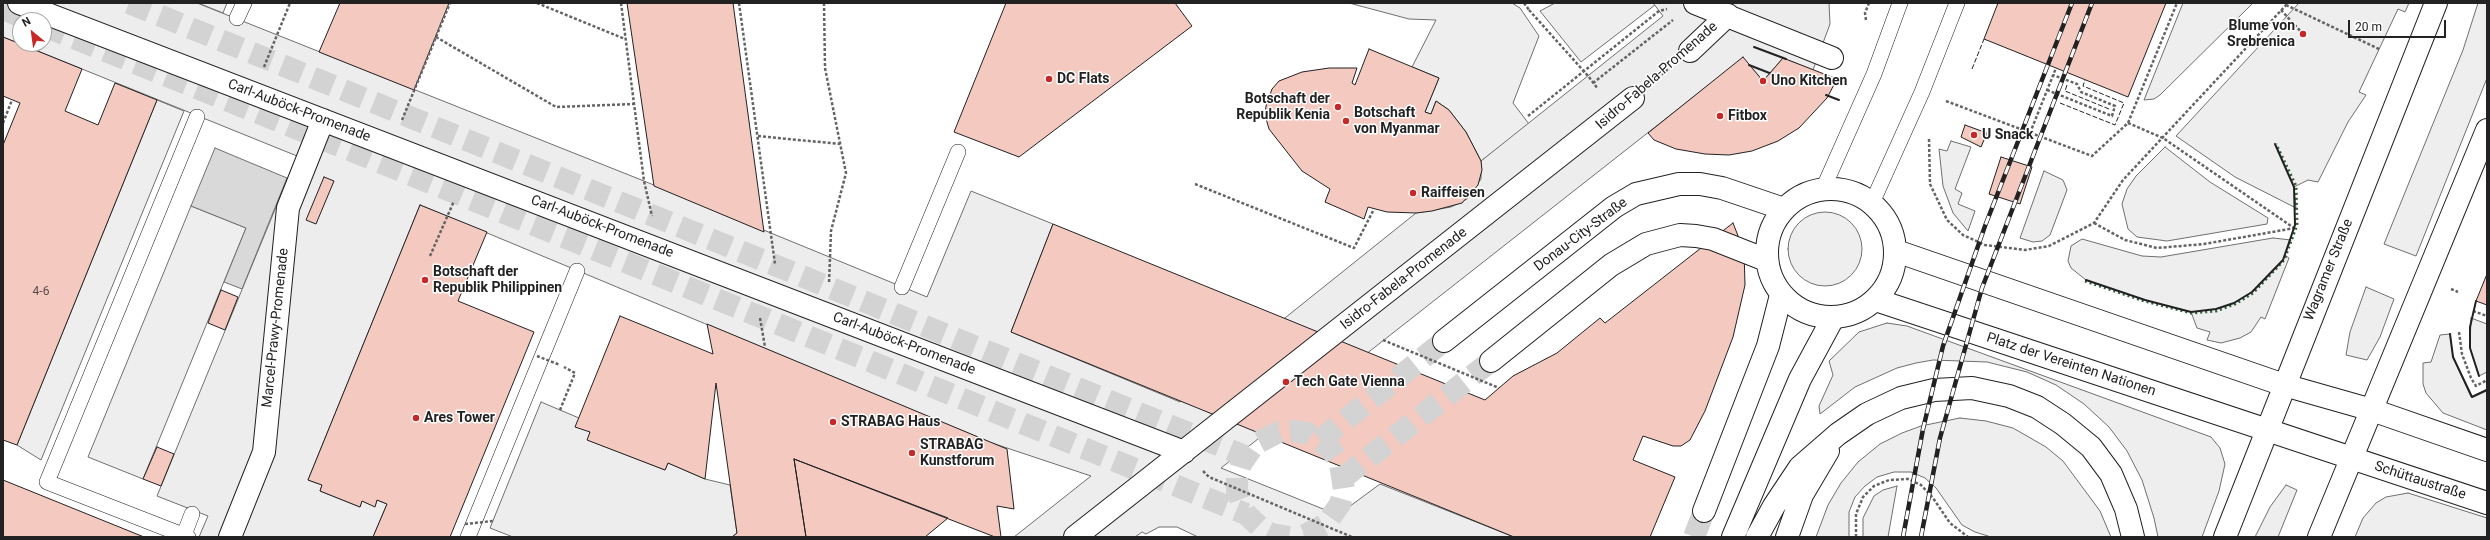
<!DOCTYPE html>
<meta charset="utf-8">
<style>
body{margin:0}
#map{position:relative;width:2490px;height:540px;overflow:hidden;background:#fff;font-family:Roboto,sans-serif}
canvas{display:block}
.frame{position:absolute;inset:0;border:4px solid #222;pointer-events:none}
.north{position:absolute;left:12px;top:12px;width:40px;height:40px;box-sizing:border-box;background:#fff;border:1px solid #a7a7a7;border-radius:50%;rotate:331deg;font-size:11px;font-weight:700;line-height:16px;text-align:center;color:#222}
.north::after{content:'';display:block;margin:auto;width:14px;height:18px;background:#c62828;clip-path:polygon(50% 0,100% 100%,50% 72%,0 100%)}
.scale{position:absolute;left:2348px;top:20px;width:98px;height:18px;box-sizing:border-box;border:2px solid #222;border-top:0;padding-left:5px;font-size:12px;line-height:14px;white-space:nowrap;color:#222;-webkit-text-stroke:3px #fff;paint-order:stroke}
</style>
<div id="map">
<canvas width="2490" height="540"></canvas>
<div class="frame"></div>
<div class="north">N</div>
<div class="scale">20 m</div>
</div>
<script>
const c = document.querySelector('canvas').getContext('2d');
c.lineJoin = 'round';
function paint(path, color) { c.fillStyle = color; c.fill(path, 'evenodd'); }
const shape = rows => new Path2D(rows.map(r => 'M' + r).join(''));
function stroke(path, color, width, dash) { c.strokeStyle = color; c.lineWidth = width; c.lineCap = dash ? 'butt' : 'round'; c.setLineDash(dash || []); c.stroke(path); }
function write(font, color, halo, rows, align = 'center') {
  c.font = font + ' Roboto,sans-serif'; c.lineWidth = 3; c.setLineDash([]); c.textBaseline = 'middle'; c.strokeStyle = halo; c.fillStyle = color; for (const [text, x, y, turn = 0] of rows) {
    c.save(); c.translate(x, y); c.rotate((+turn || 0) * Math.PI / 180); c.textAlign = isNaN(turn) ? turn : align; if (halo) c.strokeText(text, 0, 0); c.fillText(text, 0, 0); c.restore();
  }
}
const green = shape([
 [198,3,227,3,223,13,198,3],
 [1349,3,1512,3,1520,8,1539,36,1513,103,1529,124,1481,161,1466,132,1449,110,1436,101,1431,114,1425,112,1439,78,1412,67,1436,20,1409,19,1349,3],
 [1555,3,1653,3,1655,5,1581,62,1540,11,1555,3],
 [2183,3,2253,3,2160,95,2154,99,2144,100,2183,3],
 [2299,3,2409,3,2405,12,2398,9,2359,92,2366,95,2348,122,2318,182,2308,180,2294,187,2296,208,2235,177,2176,136,2299,3],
 [2478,3,2487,3,2487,78,2416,256,2384,244,2463,50,2478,3],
 [157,100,184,111,41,460,17,445,157,100],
 [1951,141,1971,147,1955,189,1962,193,1958,204,1975,211,1968,231,1953,213,1943,186,1939,149,1947,151,1951,141],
 [2165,147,2210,182,2268,218,2267,224,2167,241,2137,237,2128,229,2122,204,2127,189,2136,176,2165,147],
 [2044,171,2063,180,2067,190,2050,235,2042,241,2033,242,2020,238,2044,171],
 [191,206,246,228,143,479,88,457,191,206],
 '1788 249a37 37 0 1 1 74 0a37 37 0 1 1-74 0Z',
 [2273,238,2291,240,2285,255,2289,258,2265,319,2261,317,2251,332,2240,338,2221,343,2207,340,2210,332,2197,328,2191,312,2145,300,2086,280,2071,268,2068,261,2071,246,2082,239,2142,256,2161,257,2273,238],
 [2366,287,2394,299,2380,337,2367,360,2346,355,2350,332,2366,287],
 [2471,318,2487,324,2487,372,2479,376,2470,348,2471,318],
 [1887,323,1907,326,2211,437,2220,448,2225,464,2219,491,2202,537,2158,537,2154,518,2142,480,2127,451,2109,427,2084,404,2056,385,2027,372,1987,362,1933,360,1916,363,1897,368,1855,387,1820,414,1819,406,1833,375,1829,361,1859,332,1887,323],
 [2450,334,2453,357,2471,397,2487,389,2487,430,2443,413,2426,393,2423,384,2423,363,2431,362,2440,335,2450,334],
 [1960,418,1986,421,2013,428,2046,447,2063,461,2100,511,2111,537,1991,537,1975,532,1962,525,1936,488,1925,478,1911,472,1894,472,1877,477,1865,486,1855,497,1849,512,1849,537,1816,537,1828,505,1841,483,1858,462,1880,444,1902,433,1921,426,1960,418],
 [2286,485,2297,490,2278,537,2255,537,2270,507,2286,485],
 [1897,486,1888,537,1863,537,1863,518,1874,496,1883,490,1897,486],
 [2408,493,2487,518,2487,537,2355,537,2363,518,2376,503,2386,497,2408,493]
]);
paint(green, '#eee');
stroke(green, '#6f6f6f', 1);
const parking = shape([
 [3,3,197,3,644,181,927,297,971,191,1053,224,1011,332,1180,402,1416,213,1451,207,1467,199,1481,179,1481,161,1663,16,1653,3,1829,3,1830,24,1813,70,1783,58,1763,81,1743,58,1221,468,1338,515,1380,484,1514,537,1198,537,1177,527,1159,527,1146,534,1142,532,1135,537,1014,537,1091,476,989,442,420,205,308,480,322,485,320,491,360,507,362,501,375,506,377,500,387,504,373,537,199,537,208,516,157,496,297,156,3,37,3,3],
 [20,20,44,20,44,44,20,44,20,20],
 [541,402,579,418,590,432,588,440,665,470,668,463,705,479,730,485,737,533,732,537,513,537,490,528,541,402]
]);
paint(parking, '#ededed');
stroke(parking, '#6f6f6f', 1);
const water = shape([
 [215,148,287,178,242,289,224,282,246,228,191,206,215,148]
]);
paint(water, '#d9d9d9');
stroke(water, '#6f6f6f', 1);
const building = shape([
 [340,3,449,3,414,90,319,52,340,3],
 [627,3,733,3,764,232,654,186,627,3],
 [1006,3,1175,3,1192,26,1019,157,954,132,1006,3],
 [1998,3,2166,3,2128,97,1984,39,1998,3],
 [3,37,82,69,65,111,98,125,115,83,157,100,17,445,3,440,3,145,20,103,3,96,3,37],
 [1369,49,1439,78,1425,112,1431,114,1436,101,1449,110,1466,132,1481,161,1482,170,1478,185,1462,203,1432,211,1416,213,1387,212,1368,207,1364,219,1325,202,1330,189,1302,171,1269,129,1265,115,1266,106,1272,89,1279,81,1302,72,1329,68,1357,68,1352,83,1355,85,1369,49],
 [1743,57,1763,81,1783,58,1837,79,1827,98,1799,128,1778,141,1752,151,1729,155,1705,154,1676,149,1654,140,1648,133,1743,57],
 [1965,125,1987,133,1981,147,1961,137,1965,125],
 [2001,157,2032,167,2020,204,1989,194,2001,157],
 [324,177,334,181,316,224,306,220,324,177],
 [420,205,487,232,458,301,534,332,450,537,373,537,387,504,377,500,375,507,362,501,360,507,320,491,322,485,308,480,420,205],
 [1733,223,1744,251,1745,285,1733,337,1705,411,1690,440,1681,446,1673,446,1643,436,1633,460,1675,477,1650,537,1514,537,1011,332,1053,224,1485,400,1513,376,1557,353,1600,318,1605,323,1733,223],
 [2487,274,2487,305,2476,301,2487,274],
 [221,290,238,297,225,330,208,323,221,290],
 [620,316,713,354,707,324,1007,449,1014,509,997,506,1001,537,995,537,794,459,806,537,732,537,737,533,716,383,705,479,668,463,665,470,587,440,590,432,575,427,620,316],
 [157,447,174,454,161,486,143,479,157,447],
 [794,459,948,518,925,537,806,537,794,459],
 [3,480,144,537,3,537,3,480]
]);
paint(building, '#f3c9c0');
stroke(building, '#222', 1);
stroke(shape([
 [129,3,1245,456],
 [3,9,29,20],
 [44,26,1246,514],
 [1320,440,1444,341],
 [1343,478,1491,361],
 [1289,537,1272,534,1262,529,1246,514,1237,491,1237,477,1241,464,1255,444,1279,432,1293,431,1307,433,1330,448,1340,463,1344,490,1340,504,1326,524,1305,535,1294,537]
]), '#d3d3d3', 22, [22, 11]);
stroke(shape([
 [1694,537,1704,511]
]), '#d3d3d3', 22, [22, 11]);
const lane = shape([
 [237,18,244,3],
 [1823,189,1874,74,1900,3],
 [1872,203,1922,92,1957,3],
 [902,287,958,152],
 [184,535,192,514],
 [188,537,47,482,197,117],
 [468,537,577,271]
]);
const street = shape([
 [19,3,1184,452],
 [1695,3,1832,58],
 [1690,51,1728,15],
 [230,537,264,452,288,208,323,120],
 [1075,537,1633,98]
]);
const secondary = shape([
 '1767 253a64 64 0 1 1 128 0a64 64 0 1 1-128 0Z',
 [1896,251,2284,385,2372,410,2487,450],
 [1876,300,2487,503],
 [1444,341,1614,207,1636,194,1679,184,1700,184,1722,188,1784,209],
 [1491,361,1611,265,1646,244,1680,235,1696,236,1713,239,1766,260]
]);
const primary = shape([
 [2225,537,2436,3],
 [2319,537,2487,130]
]);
const highway = shape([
 [1704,511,1768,346,1781,295],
 [1733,537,1800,379,1833,318],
 [1757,537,1774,506,1800,467,1838,434,1867,414,1901,398,1934,390,1972,388,2009,396,2037,407,2063,424,2091,447,2111,474,2126,509,2133,537],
 [1787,537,1802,495,1828,451]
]);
stroke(lane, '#222', 16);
stroke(street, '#222', 24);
stroke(secondary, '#222', 24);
stroke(primary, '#222', 24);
stroke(highway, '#222', 24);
stroke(shape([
 [537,3,625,39],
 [621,3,644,181,652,216],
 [739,3,775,264],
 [824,3,825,68,846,173,831,231,829,284],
 [1524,3,1529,10],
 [2286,5,2379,49],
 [2281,10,2303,34],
 [1866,20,1865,13,1869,3],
 [436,37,556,107,634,104],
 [33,50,35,44],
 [264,67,290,3],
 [1589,77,1598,89],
 [1654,81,1668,69],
 [1593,83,1673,20],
 [2047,90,2112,116,2115,106,2081,92,2077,84,2053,75],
 [1946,101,2092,156,2128,123,2177,3],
 [1528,116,1659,11,1667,9],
 [402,120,450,3],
 [3,123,12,100],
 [2128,123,2163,138,2294,228],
 [2030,133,2056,68],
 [758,136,840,144],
 [1929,139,1930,184,1947,220,1963,235,1985,245,2025,250,2049,246,2094,223,2123,180,2288,3],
 [1195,184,1354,248,1374,209],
 [2094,223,2125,240,2157,248,2204,244,2295,228],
 [430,256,454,201],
 [2451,289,2458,292],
 [2473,311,2487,316],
 [760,318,765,347],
 [2459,332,2462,354,2471,378,2476,386,2487,380],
 [560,410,575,373,564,367],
 [1203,471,1209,477,1352,537],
 [1856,537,1856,514,1863,497,1874,486,1889,480,1908,479,1921,485,1933,498,1950,523,1968,537]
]), '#646464', 2.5, [3, 2]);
stroke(lane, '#fff', 15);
stroke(street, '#fff', 22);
stroke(secondary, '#fff', 22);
stroke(primary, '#fff', 22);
stroke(highway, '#fff', 22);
const rail = shape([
 [1903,537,1923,429,1943,346,1985,226,2072,3],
 [1921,537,1940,438,1982,288,2092,3]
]);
stroke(rail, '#222', 4.5);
stroke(rail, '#fff', 3, [9]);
stroke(shape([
 [1529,10,1589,77],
 [1383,340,1499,388],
 [537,356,560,365],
 [465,524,493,521]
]), '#646464', 2.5, [3, 2]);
stroke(shape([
 [2085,281,2144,301,2191,313,2216,311,2235,304,2253,293,2284,260,2297,225,2296,186,2276,144]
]), '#2f5e38', 3, [2, 3]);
stroke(shape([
 [1972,69,1984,39],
 [2067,85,2065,91,2109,109],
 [2060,103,2115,125,2124,103,2083,86,2085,80]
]), '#222', 1, [5, 2]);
stroke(shape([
 [1754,47,1786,59],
 [1749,65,1772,74],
 [1836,78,1847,82],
 [1826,95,1839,100],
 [2086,280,2145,300,2191,312,2216,309,2234,303,2252,292,2283,260,2295,225,2294,187,2275,144],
 [2476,301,2470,327,2470,348,2479,376],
 [2450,334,2453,357,2472,397,2487,390]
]), '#222', 2);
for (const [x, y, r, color] of [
 [2303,34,4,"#c62828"],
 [1049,79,4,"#c62828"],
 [1763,81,4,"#c62828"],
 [1338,107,4,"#c62828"],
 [1720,116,4,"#c62828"],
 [1346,121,4,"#c62828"],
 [1974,135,4,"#c62828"],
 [1413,193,4,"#c62828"],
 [425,280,4,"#c62828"],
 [1286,382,4,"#c62828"],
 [416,418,4,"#c62828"],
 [833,422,4,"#c62828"],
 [912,453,4,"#c62828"]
]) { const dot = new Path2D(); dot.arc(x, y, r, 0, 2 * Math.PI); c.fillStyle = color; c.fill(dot); stroke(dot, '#fff', 1.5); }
write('12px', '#564c4a', null, [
 ["4-6",41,292]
]);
write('bold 14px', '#222', '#fff', [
 ["Blume von",2295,26,"right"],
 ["Srebrenica",2295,42,"right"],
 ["DC Flats",1057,79],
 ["Uno Kitchen",1771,81],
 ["Botschaft der",1330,99,"right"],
 ["Republik Kenia",1330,115,"right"],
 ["Botschaft",1354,113],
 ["von Myanmar",1354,129],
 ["Fitbox",1728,116],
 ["U Snack",1982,135],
 ["Raiffeisen",1421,193],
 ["Botschaft der",433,272],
 ["Republik Philippinen",433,288],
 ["Tech Gate Vienna",1294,382],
 ["Ares Tower",424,418],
 ["STRABAG Haus",841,422],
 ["STRABAG",920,445],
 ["Kunstforum",920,461]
], 'left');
write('14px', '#222', '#fff', [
 ["Isidro-Fabela-Promenade",1657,76,-41],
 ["Carl-Auböck-Promenade",299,111,21],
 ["Carl-Auböck-Promenade",602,227,21],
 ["Donau-City-Straße",1581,235,-37],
 ["Wagramer Straße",2329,270,-68],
 ["Isidro-Fabela-Promenade",1404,279,-38],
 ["Marcel-Prawy-Promenade",276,328,-84],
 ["Carl-Auböck-Promenade",904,344,21],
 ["Platz der Vereinten Nationen",2071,365,18],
 ["Schüttaustraße",2420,481,18]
]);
</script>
